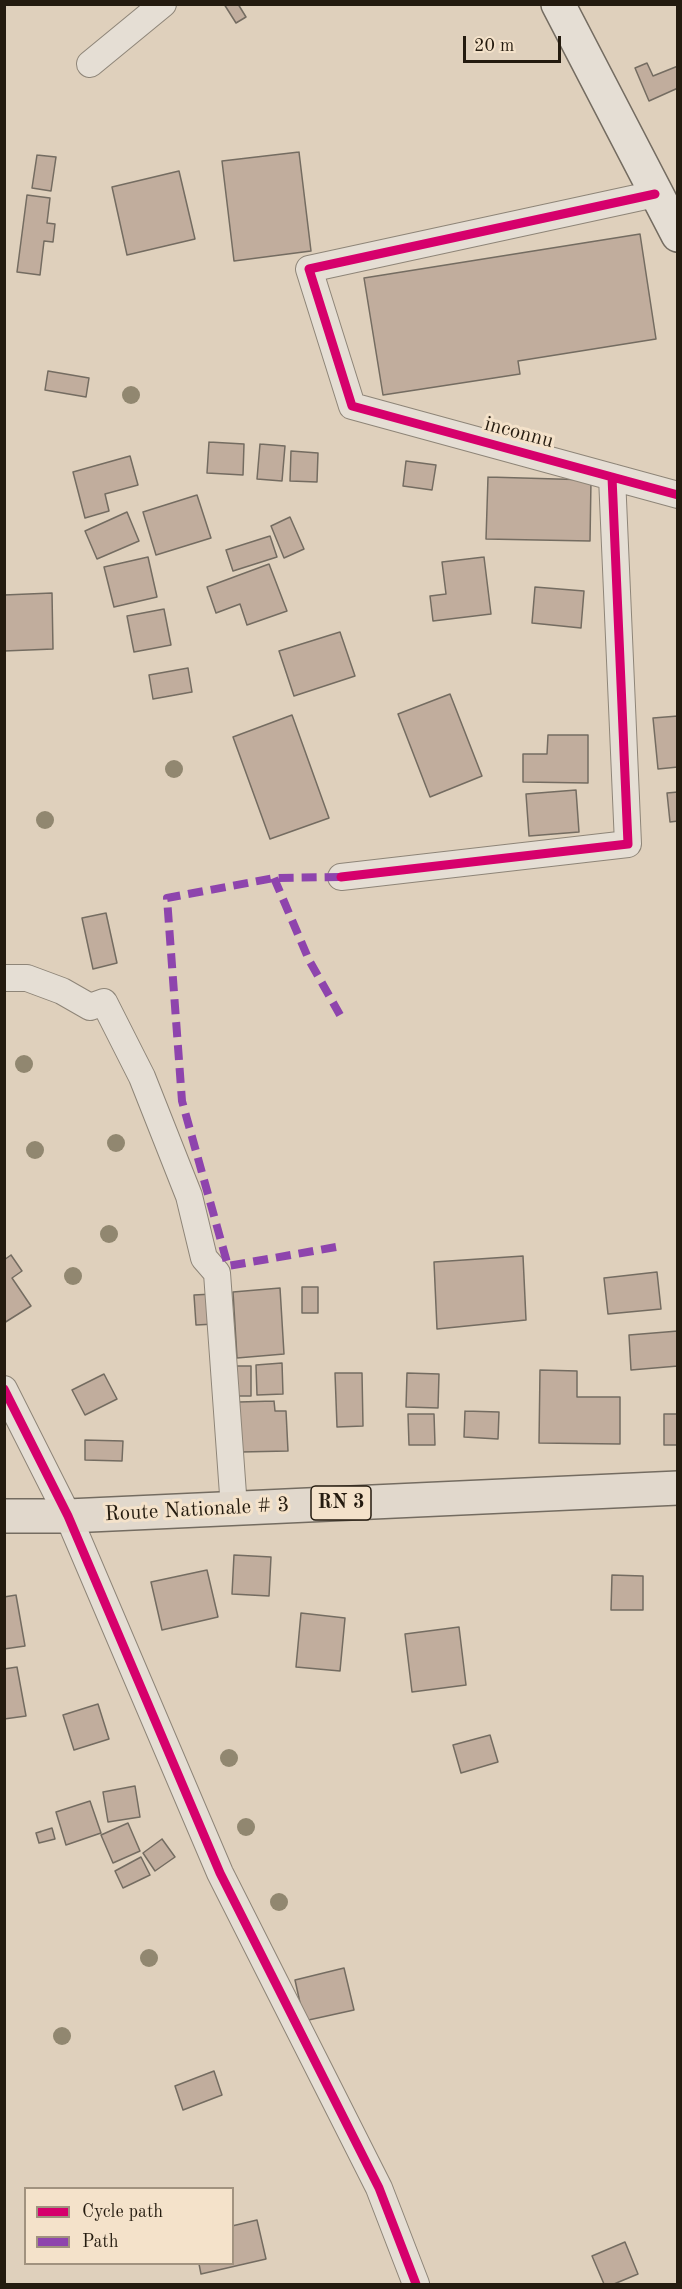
<!DOCTYPE html>
<style>
body{margin:0}
#map{position:relative;width:682px;height:2289px;overflow:hidden;background:#dfd0bc;font-family:"Old Standard TT",serif}
canvas{display:block}
.frame{position:absolute;inset:0;border:6px solid #241b0f;pointer-events:none}
.legend{position:absolute;left:24px;top:2187px;width:210px;height:78px;box-sizing:border-box;background:#f4e2ca;border:2px solid #a1927f;margin:0;padding:8px 10px;list-style:none;font-size:18px;color:#241b0f}
.legend li{display:flex;align-items:center;gap:12px;height:30px}
.legend b{width:30px;border:2px solid #a1927f}
.scale{position:absolute;left:463px;top:36px;width:98px;height:27px;box-sizing:border-box;border:3px solid #241b0f;border-top:0;padding-left:8px;font-size:18px;line-height:21px;white-space:nowrap;color:#241b0f;-webkit-text-stroke:4px #f4e2ca;paint-order:stroke}
</style>
<div id="map">
<canvas width="682" height="2289"></canvas>
<div class="frame"></div>
<ul class="legend">
<li><b style="height:8px;background:#d6006c"></b>Cycle path</li>
<li><b style="height:8px;background:#8e44ad"></b>Path</li>
</ul>
<div class="scale">20 m</div>
</div>
<script>
const c = document.querySelector('canvas').getContext('2d');
c.lineJoin = 'round';
function paint(path, color) { c.fillStyle = color; c.fill(path, 'evenodd'); }
const shape = rows => new Path2D(rows.map(r => 'M' + r).join(''));
function stroke(path, color, width, dash) { c.strokeStyle = color; c.lineWidth = width; c.lineCap = dash ? 'butt' : 'round'; c.setLineDash(dash || []); c.stroke(path); }
function write(font, color, halo, rows, align = 'center') {
  c.font = font + ' "Old Standard TT",serif'; c.lineWidth = 6; c.setLineDash([]); c.textBaseline = 'middle'; c.strokeStyle = halo; c.fillStyle = color; for (const [text, x, y, turn = 0] of rows) {
    c.save(); c.translate(x, y); c.rotate((+turn || 0) * Math.PI / 180); c.textAlign = isNaN(turn) ? turn : align; if (halo) c.strokeText(text, 0, 0); c.fillText(text, 0, 0); c.restore();
  }
}
const building = shape([
 [224,4,238,4,246,17,236,23,224,4],
 [647,63,653,76,678,66,678,88,649,101,635,68,647,63],
 [299,152,311,251,234,261,222,161,299,152],
 [37,155,56,157,51,191,32,188,37,155],
 [179,171,195,239,127,255,112,187,179,171],
 [27,195,50,198,47,223,55,224,53,242,44,241,40,275,17,272,27,195],
 [640,234,656,339,518,361,520,374,383,395,364,278,640,234],
 [48,371,89,378,86,397,45,390,48,371],
 [209,442,244,444,243,475,207,473,209,442],
 [260,444,285,446,282,481,257,479,260,444],
 [291,451,318,453,317,482,290,481,291,451],
 [130,456,138,485,105,494,109,511,85,518,73,472,130,456],
 [406,461,436,465,432,490,403,486,406,461],
 [488,477,591,480,590,541,486,539,488,477],
 [197,495,211,538,156,555,143,512,197,495],
 [127,512,139,541,97,559,85,531,127,512],
 [290,517,304,549,284,558,271,526,290,517],
 [270,536,277,557,233,571,226,550,270,536],
 [148,557,157,597,114,607,104,567,148,557],
 [484,557,491,614,433,621,430,596,446,594,442,562,484,557],
 [269,564,287,611,247,625,240,604,216,613,207,587,269,564],
 [535,587,584,591,581,628,532,623,535,587],
 [52,593,53,649,4,651,4,595,52,593],
 [164,609,171,645,134,652,127,616,164,609],
 [340,632,355,676,294,696,279,651,340,632],
 [188,668,192,692,153,699,149,675,188,668],
 [450,694,482,776,430,797,398,714,450,694],
 [292,715,329,818,270,839,233,737,292,715],
 [678,716,678,767,658,769,653,718,678,716],
 [548,735,588,735,588,783,523,782,523,754,547,754,548,735],
 [576,790,579,832,529,836,526,794,576,790],
 [678,792,678,821,670,822,667,793,678,792],
 [106,913,117,963,93,969,82,918,106,913],
 [11,1255,22,1271,12,1278,31,1306,4,1323,4,1260,11,1255],
 [523,1256,526,1320,437,1329,434,1262,523,1256],
 [657,1272,661,1309,608,1314,604,1278,657,1272],
 [302,1287,318,1287,318,1313,302,1313,302,1287],
 [280,1288,284,1354,237,1358,233,1292,280,1288],
 [213,1294,215,1324,196,1325,194,1295,213,1294],
 [678,1331,678,1366,631,1370,629,1335,678,1331],
 [282,1363,283,1394,257,1395,256,1365,282,1363],
 [233,1366,251,1366,251,1396,233,1396,233,1366],
 [540,1370,577,1371,577,1397,620,1397,620,1444,539,1443,540,1370],
 [335,1373,362,1373,363,1426,337,1427,335,1373],
 [407,1373,439,1374,438,1408,406,1407,407,1373],
 [104,1374,117,1399,85,1415,72,1390,104,1374],
 [274,1401,275,1411,286,1411,288,1451,241,1452,239,1402,274,1401],
 [465,1411,499,1412,498,1439,464,1437,465,1411],
 [408,1414,434,1414,435,1445,409,1445,408,1414],
 [664,1414,678,1414,678,1445,664,1445,664,1414],
 [85,1440,123,1441,122,1461,85,1460,85,1440],
 [234,1555,271,1557,269,1596,232,1594,234,1555],
 [207,1570,218,1617,162,1630,151,1582,207,1570],
 [612,1575,643,1576,643,1610,611,1610,612,1575],
 [16,1595,25,1646,4,1649,4,1597,16,1595],
 [301,1613,345,1618,340,1671,296,1667,301,1613],
 [459,1627,466,1685,412,1692,405,1634,459,1627],
 [17,1667,26,1716,4,1719,4,1669,17,1667],
 [98,1704,109,1739,74,1750,63,1715,98,1704],
 [490,1735,498,1762,461,1773,453,1745,490,1735],
 [135,1786,140,1817,108,1822,103,1792,135,1786],
 [90,1801,101,1833,66,1845,56,1812,90,1801],
 [128,1823,140,1851,113,1863,101,1835,128,1823],
 [52,1828,55,1839,39,1843,36,1833,52,1828],
 [162,1839,175,1857,155,1871,143,1853,162,1839],
 [141,1857,150,1875,123,1888,115,1871,141,1857],
 [344,1968,354,2010,304,2021,295,1980,344,1968],
 [214,2071,222,2095,183,2110,175,2086,214,2071],
 [257,2220,266,2259,201,2274,199,2264,232,2264,232,2226,257,2220],
 [625,2242,638,2274,614,2284,604,2284,592,2256,625,2242]
]);
paint(building, '#c1ad9d');
stroke(building, '#746c61', 1.5);
const street = shape([
 [90,64,163,4],
 [655,194,309,269,352,406,678,495],
 [341,877,628,844,612,477],
 [4,978,27,978,62,991,90,1007,104,1002,142,1077,189,1196,204,1258,217,1273,234,1508],
 [4,1389,68,1516,220,1873,379,2188,416,2284]
]);
const secondary = shape([
 [558,4,678,235]
]);
const primary = shape([
 [4,1516,68,1516,678,1488]
]);
stroke(street, '#8e8578', 28);
stroke(secondary, '#746c61', 36);
stroke(primary, '#746c61', 36);
stroke(street, '#e5ded4', 26);
stroke(secondary, '#e5ded4', 33);
stroke(primary, '#e1d8cc', 33);
stroke(shape([
 [274,878,309,960,340,1015],
 [336,1247,228,1266,182,1101,167,898,274,878,341,877]
]), '#8e44ad', 8, [15, 8]);
stroke(shape([
 [655,194,309,269,352,406,678,495],
 [341,877,628,844,612,477],
 [4,1389,68,1516,220,1873,379,2188,416,2284]
]), '#d6006c', 9);
c.fillStyle = '#918770';
for (const [x, y] of [
 [131,395],
 [174,769],
 [45,820],
 [24,1064],
 [116,1143],
 [35,1150],
 [109,1234],
 [73,1276],
 [229,1758],
 [246,1827],
 [279,1902],
 [149,1958],
 [62,2036]
]) { c.beginPath(); c.arc(x, y, 9, 0, 2 * Math.PI); c.fill(); }
for (const [x, y, w] of [
 [341,1503,60]
]) { const box = new Path2D(); box.roundRect(x - w / 2, y - 17, w, 34, 4.5); c.fillStyle = '#f4e2ca'; c.fill(box); stroke(box, '#241b0f', 1.5); }
write('bold 20px', '#241b0f', null, [
 ["RN 3",341,1503]
]);
write('21px', '#241b0f', '#f4e2ca', [
 ["inconnu",519,433,15],
 ["Route Nationale # 3",197,1510,-3]
]);
</script>
